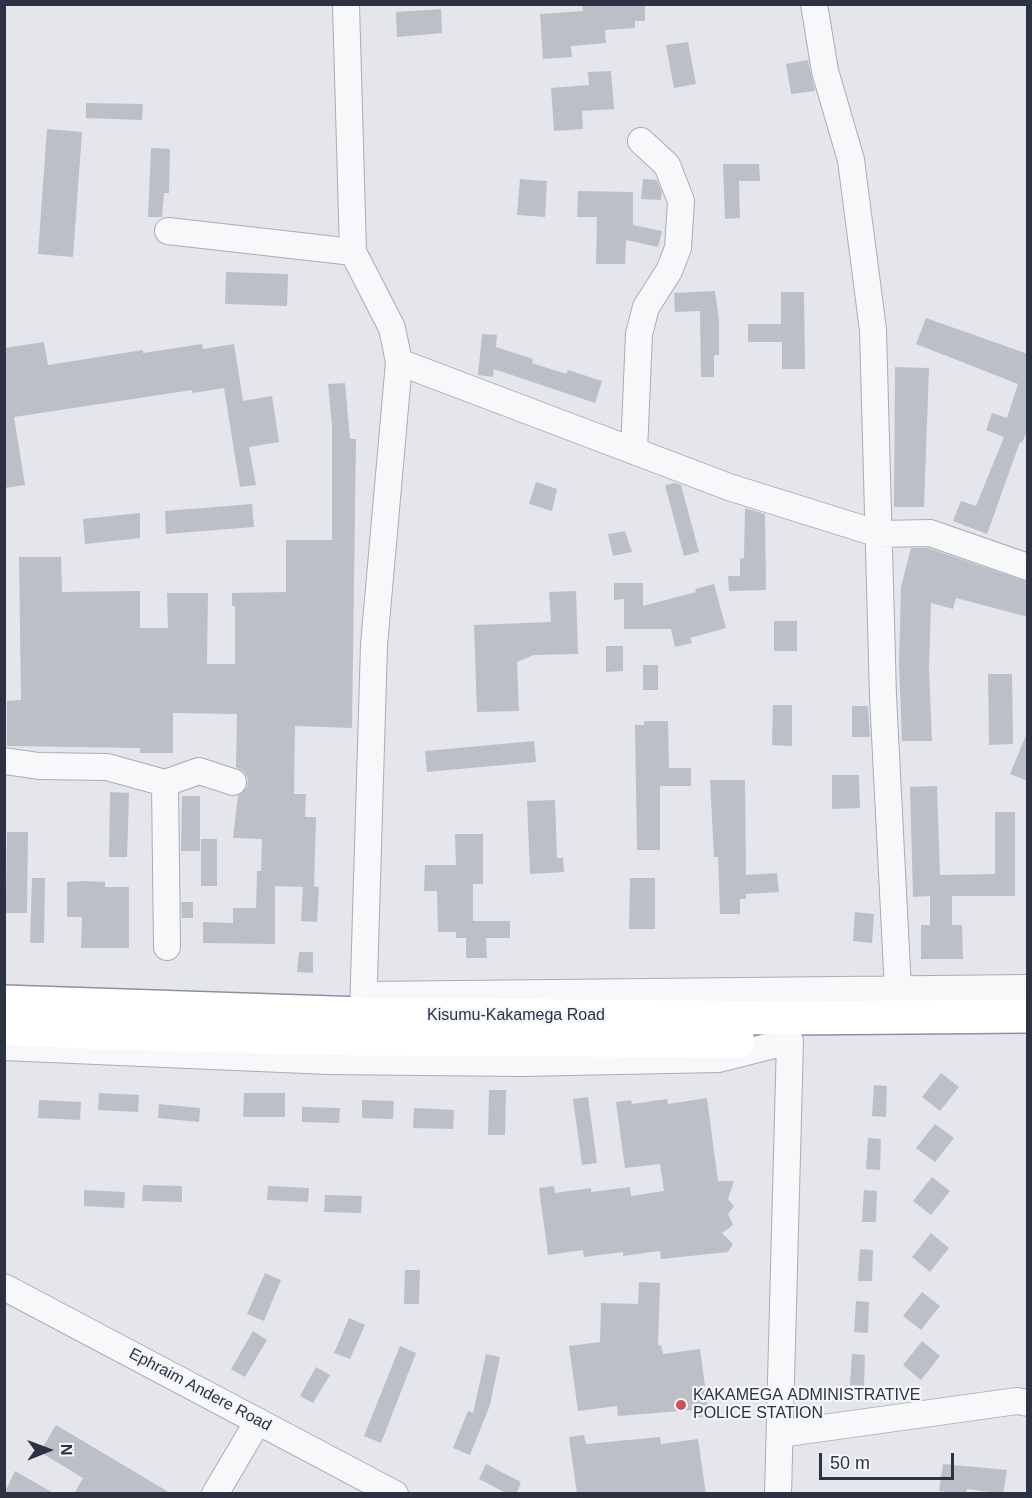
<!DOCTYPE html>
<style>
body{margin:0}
#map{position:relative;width:1032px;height:1498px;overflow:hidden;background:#e5e6eb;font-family:Arial,sans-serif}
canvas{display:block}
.frame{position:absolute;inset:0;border:6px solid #2d3243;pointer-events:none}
.north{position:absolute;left:18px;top:1420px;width:60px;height:60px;-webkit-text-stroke:4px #f4f6f9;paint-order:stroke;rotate:89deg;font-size:16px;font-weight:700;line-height:24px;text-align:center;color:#2d3243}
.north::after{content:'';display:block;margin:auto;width:21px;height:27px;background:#2d3243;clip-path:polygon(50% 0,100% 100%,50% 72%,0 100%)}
.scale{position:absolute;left:819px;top:1453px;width:135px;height:27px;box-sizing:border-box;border:3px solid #2d3243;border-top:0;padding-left:8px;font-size:18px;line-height:21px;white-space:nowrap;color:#2d3243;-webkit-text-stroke:4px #f4f6f9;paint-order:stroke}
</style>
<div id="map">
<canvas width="1032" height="1498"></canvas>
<div class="frame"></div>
<div class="north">N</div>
<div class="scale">50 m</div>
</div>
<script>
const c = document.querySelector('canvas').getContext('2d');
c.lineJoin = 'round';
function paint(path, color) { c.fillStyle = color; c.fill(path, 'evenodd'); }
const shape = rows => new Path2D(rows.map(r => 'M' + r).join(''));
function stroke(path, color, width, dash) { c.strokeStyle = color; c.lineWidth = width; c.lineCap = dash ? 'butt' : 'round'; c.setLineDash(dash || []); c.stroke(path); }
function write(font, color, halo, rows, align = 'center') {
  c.font = font + ' Arial,sans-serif'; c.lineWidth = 4.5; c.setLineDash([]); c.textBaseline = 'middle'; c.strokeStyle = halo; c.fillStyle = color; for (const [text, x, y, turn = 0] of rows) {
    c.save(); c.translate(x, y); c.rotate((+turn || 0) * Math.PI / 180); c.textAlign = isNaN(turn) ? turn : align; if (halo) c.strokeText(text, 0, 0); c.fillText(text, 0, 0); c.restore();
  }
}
paint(shape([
 [582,4,645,4,645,21,635,21,635,28,605,30,606,43,571,46,572,57,543,59,540,14,583,11],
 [441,9,442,33,397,37,396,12],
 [688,42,696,84,674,88,666,45],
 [808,60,815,91,791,94,786,64],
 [611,71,614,109,582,111,583,129,554,131,551,88,589,85,588,72],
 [86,103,143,104,142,120,86,118],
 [47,129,82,132,73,257,38,254],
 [151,148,170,149,169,193,164,193,162,217,148,217],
 [723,164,759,164,760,181,739,181,740,218,725,219],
 [520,179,547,181,545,217,517,215],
 [643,179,657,180,662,192,661,200,641,199],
 [578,191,633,192,633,225,662,231,658,247,626,240,625,264,596,264,597,217,577,217],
 [226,272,288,274,287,306,225,304],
 [715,291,719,321,719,355,714,355,714,377,701,377,700,311,675,312,674,293],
 [781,292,804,292,805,369,782,369,782,342,748,342,748,324,781,324],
 [926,318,1028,354,1028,429,1022,443,1020,442,987,534,953,521,961,501,976,506,1004,437,986,430,992,413,1007,418,1018,384,916,344],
 [482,334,497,335,496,347,533,359,532,363,566,374,568,370,602,381,595,403,494,369,493,377,478,375],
 [44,342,48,365,143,350,143,353,202,344,203,349,234,344,243,401,272,396,279,442,249,447,256,485,240,487,224,388,193,393,192,390,14,417,25,485,4,488,4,348],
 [895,367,929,368,924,507,894,507],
 [345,383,350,439,356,439,352,728,295,726,294,794,306,794,305,817,316,817,314,886,319,887,317,922,301,921,303,887,275,886,275,944,203,943,203,922,233,923,233,908,256,908,257,871,261,871,262,839,233,838,238,796,247,787,248,779,244,772,236,767,237,714,173,713,173,753,140,753,140,748,7,746,7,701,21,700,19,557,61,557,62,592,140,591,140,628,168,628,167,593,208,593,207,664,235,664,235,606,232,606,232,593,286,592,286,540,332,540,332,425,328,384],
 [536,482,557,489,552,511,529,504],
 [675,483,681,485,699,552,684,556,665,485],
 [252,504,254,527,166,534,165,511],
 [745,508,765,514,766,590,729,591,728,576,740,576,740,559,744,558],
 [140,513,140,538,85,544,83,519],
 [625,531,632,552,613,556,608,534],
 [911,548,928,548,1028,582,1028,617,956,598,953,609,931,603,929,667,932,741,902,741,899,663,901,587],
 [614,583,643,583,643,606,696,592,695,589,714,584,726,628,690,638,692,643,675,647,671,629,624,629,624,599,614,600],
 [576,591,578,654,534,655,517,662,519,711,477,712,474,625,551,622,549,592],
 [774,621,797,621,797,651,774,651],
 [606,646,623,646,623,671,606,672],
 [643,665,658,665,658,690,643,690],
 [988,674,1012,674,1013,744,989,745],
 [773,705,792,705,792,746,772,745],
 [852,706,868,706,870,737,852,737],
 [644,721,668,721,669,768,691,768,691,786,660,786,660,850,637,850,635,725,644,725],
 [1027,733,1028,733,1028,781,1010,774],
 [534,741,536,762,427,772,425,751],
 [832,775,859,775,860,808,832,809],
 [710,780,745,780,746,875,777,873,779,892,746,894,746,899,740,899,740,914,720,914,718,857,714,857],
 [937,786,940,875,995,874,995,812,1015,812,1015,896,952,896,952,925,962,925,963,959,921,959,921,925,930,925,930,896,913,897,910,787],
 [110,792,129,793,127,857,109,857],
 [182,796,200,796,200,851,181,851],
 [555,800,557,858,563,858,564,872,530,874,527,801],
 [7,832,28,832,27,913,6,913],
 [455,834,483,834,483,884,473,884,473,921,510,921,510,938,486,938,487,958,466,958,466,938,456,938,456,932,438,932,437,891,424,891,425,865,456,865],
 [201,839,217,839,217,886,201,886],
 [32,878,45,878,44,943,30,943],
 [630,878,655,878,655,929,629,929],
 [85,881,105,882,105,887,129,887,129,948,81,948,82,917,67,917,67,882],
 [181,902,193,902,193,918,182,918],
 [855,912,874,914,872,943,853,941],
 [299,952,313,952,313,973,297,972],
 [941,1073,959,1087,940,1111,922,1097],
 [874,1085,887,1086,886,1117,872,1116],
 [489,1090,506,1090,505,1135,488,1135],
 [99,1093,139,1095,138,1112,98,1110],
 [244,1093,285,1093,285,1117,243,1117],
 [588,1097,597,1163,582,1165,573,1099],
 [707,1098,718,1181,734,1181,728,1199,734,1206,728,1214,733,1225,722,1233,733,1244,728,1252,661,1259,660,1251,623,1256,623,1252,584,1257,583,1250,548,1255,539,1188,554,1186,555,1193,591,1188,591,1192,630,1187,631,1196,664,1191,660,1164,625,1168,616,1102,631,1100,632,1104,667,1099,668,1104],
 [39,1100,81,1102,80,1120,38,1118],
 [362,1100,394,1101,393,1119,362,1118],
 [159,1104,200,1108,199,1122,158,1118],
 [302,1107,340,1108,339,1123,302,1122],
 [414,1108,454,1110,453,1129,413,1128],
 [935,1124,954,1138,935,1162,916,1148],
 [868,1138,881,1139,880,1170,866,1169],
 [932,1177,950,1191,931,1215,913,1201],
 [143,1185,182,1186,182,1202,142,1201],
 [268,1186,309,1188,308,1202,267,1200],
 [84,1190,125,1192,124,1208,84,1206],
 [864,1190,877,1191,876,1222,862,1222],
 [325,1195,362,1196,361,1213,324,1212],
 [931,1233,949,1248,930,1272,912,1257],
 [860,1249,873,1250,872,1281,858,1281],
 [405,1270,420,1270,419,1304,404,1304],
 [265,1273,281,1280,264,1321,247,1314],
 [639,1282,660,1283,658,1346,661,1345,663,1354,700,1349,709,1416,693,1418,692,1410,618,1416,617,1406,578,1411,569,1346,600,1342,601,1303,638,1304],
 [922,1292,940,1306,921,1330,903,1316],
 [856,1301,869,1302,868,1333,854,1332],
 [349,1318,365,1325,350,1359,334,1353],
 [253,1331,267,1340,245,1377,231,1369],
 [922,1341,940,1356,921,1380,903,1365],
 [400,1346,416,1353,381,1443,364,1436],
 [486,1354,500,1357,490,1405,470,1455,453,1448,468,1411,473,1413],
 [852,1354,865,1355,864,1386,850,1385],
 [316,1367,330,1375,313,1403,300,1396],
 [56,1425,172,1494,74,1494,83,1478,40,1452],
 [584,1435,586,1444,660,1437,661,1444,698,1439,706,1494,577,1494,569,1437],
 [486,1464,521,1482,516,1494,508,1494,479,1479],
 [943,1464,1007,1470,1003,1494,967,1489,966,1494,939,1491],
 [15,1471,55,1494,4,1494]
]), '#bcbfc8');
const minor = shape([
 [346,4,353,252,392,328,399,362,374,645,363,1014],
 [814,4,825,71,851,160,873,330,883,696,898,990],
 [168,231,353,252],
 [399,362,729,487,879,534,930,533,1028,567],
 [634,451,639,334,646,307,669,271,678,248,681,201,667,165,641,141],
 [4,761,39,766,107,767,165,783,167,947],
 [165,783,199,771,233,782],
 [365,995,1028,988],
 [4,1047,328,1061,520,1063,719,1059,790,1041,778,1494],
 [4,1287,395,1494],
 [780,1434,1017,1401,1028,1403],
 [215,1494,258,1421]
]);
const highway = shape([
 [4,1002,363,1014,789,1018,1028,1016],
 [4,1028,104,1033,362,1039,738,1041]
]);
stroke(minor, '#aaacb5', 28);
stroke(highway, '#8d92a1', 36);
stroke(minor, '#f7f8fa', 26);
stroke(highway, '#fff', 33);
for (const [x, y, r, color] of [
 [681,1405,6,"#c75356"]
]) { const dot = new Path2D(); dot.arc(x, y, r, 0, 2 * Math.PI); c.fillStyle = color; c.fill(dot); stroke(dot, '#f4f6f9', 2); }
write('16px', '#2d3243', '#f4f6f9', [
 ["Kisumu-Kakamega Road",516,1016],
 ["Ephraim Andere Road",200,1390,28]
]);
write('16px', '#2d3243', '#f4f6f9', [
 ["KAKAMEGA ADMINISTRATIVE",693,1396],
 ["POLICE STATION",693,1414]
], 'left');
</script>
